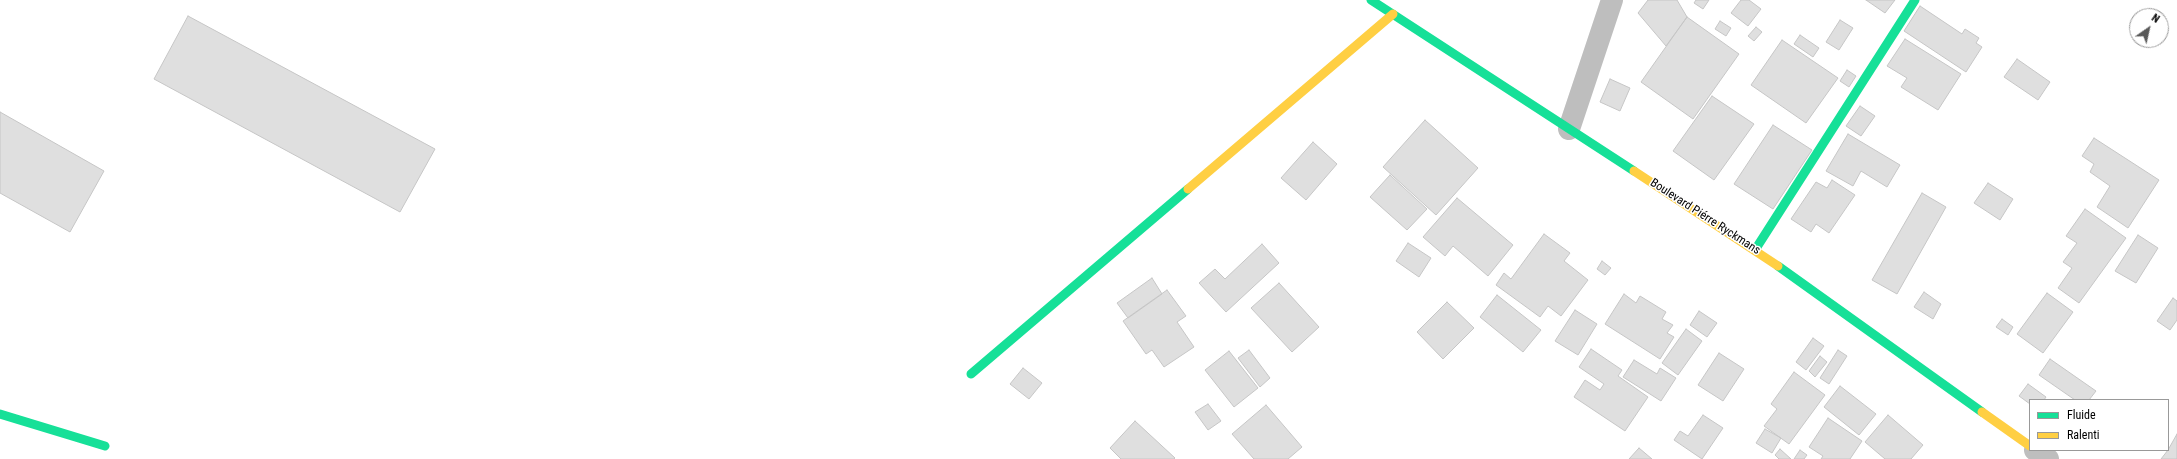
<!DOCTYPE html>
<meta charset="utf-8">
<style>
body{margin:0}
#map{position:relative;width:2177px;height:459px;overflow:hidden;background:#fff;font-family:"Roboto Condensed",sans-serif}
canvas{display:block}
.legend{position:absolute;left:2029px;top:399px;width:140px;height:52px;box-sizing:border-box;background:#fff;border:1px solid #999;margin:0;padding:5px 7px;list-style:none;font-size:12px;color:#000}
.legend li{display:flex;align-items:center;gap:8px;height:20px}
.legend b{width:20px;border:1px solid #999}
.north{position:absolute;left:2129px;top:8px;width:40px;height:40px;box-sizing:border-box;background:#fff;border:1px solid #999;border-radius:50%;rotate:34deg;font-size:11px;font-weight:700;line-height:16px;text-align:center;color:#000}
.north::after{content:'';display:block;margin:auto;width:14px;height:18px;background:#595959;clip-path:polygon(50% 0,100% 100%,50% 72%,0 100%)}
</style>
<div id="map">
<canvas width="2177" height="459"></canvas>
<ul class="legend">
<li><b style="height:5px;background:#16e098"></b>Fluide</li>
<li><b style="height:5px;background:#ffcf43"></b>Ralenti</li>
</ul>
<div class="north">N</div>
</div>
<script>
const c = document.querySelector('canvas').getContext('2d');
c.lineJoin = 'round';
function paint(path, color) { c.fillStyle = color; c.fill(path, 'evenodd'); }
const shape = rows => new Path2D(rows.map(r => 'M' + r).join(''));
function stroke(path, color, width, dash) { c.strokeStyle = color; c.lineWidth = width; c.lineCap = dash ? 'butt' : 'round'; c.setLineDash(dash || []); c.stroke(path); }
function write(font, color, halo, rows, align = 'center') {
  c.font = font + ' "Roboto Condensed",sans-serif'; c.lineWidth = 3; c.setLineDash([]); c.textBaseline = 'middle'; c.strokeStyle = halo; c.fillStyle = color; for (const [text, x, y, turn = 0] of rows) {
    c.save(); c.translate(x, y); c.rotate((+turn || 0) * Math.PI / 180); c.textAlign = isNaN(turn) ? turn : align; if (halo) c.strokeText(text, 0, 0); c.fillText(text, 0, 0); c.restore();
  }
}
const building = shape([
 [1648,0,1677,0,1687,17,1666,46,1638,13,1648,0],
 [1696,0,1709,0,1703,9,1694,3,1696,0],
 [1741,0,1749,0,1761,9,1748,26,1731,13,1741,0],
 [1866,0,1895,0,1885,13,1866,0],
 [1920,6,1962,34,1965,29,1979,38,1976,43,1982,47,1966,72,1904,31,1920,6],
 [188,16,435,149,400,212,154,79,188,16],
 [1687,17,1739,54,1693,119,1641,82,1687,17],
 [1840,20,1853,28,1839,50,1826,42,1840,20],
 [1720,21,1731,28,1726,36,1715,29,1720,21],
 [1756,27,1762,32,1754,41,1748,36,1756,27],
 [1800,35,1819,48,1813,57,1794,44,1800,35],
 [1905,39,1961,74,1938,110,1901,87,1907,78,1887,66,1905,39],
 [1782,40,1838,78,1806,123,1751,85,1782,40],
 [2017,59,2050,82,2038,100,2004,77,2017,59],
 [1847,70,1856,76,1849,87,1840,81,1847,70],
 [1610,79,1630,88,1620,111,1600,102,1610,79],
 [1712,96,1754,124,1714,180,1673,151,1712,96],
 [1860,106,1875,116,1861,136,1846,126,1860,106],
 [0,112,104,171,70,232,0,193,0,112],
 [1425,120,1478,168,1436,215,1383,167,1425,120],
 [1773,125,1812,150,1773,209,1734,184,1773,125],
 [1848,134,1900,165,1887,187,1861,171,1853,186,1826,171,1848,134],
 [2094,138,2159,180,2128,228,2097,207,2110,186,2090,172,2094,164,2082,156,2094,138],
 [1313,142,1337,164,1306,200,1281,178,1313,142],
 [1390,175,1427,209,1407,230,1370,197,1390,175],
 [1832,180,1855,195,1829,233,1816,224,1811,232,1791,219,1816,182,1827,188,1832,180],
 [1988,183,2013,199,2000,220,1974,203,1988,183],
 [1922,193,1946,207,1897,294,1872,280,1922,193],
 [1457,198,1513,245,1488,276,1453,246,1445,256,1423,237,1457,198],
 [2085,209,2126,238,2079,303,2058,288,2072,268,2063,262,2077,243,2066,236,2085,209],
 [1544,234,1570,253,1564,261,1588,280,1561,316,1548,306,1540,317,1496,285,1504,273,1511,279,1544,234],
 [2138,235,2158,248,2136,283,2115,271,2138,235],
 [1408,243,1431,258,1419,277,1396,261,1408,243],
 [1262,244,1279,263,1226,312,1199,283,1215,269,1225,279,1262,244],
 [1602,261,1611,268,1605,275,1597,269,1602,261],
 [1152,278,1162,294,1128,318,1117,303,1152,278],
 [1279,283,1319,327,1292,352,1251,308,1279,283],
 [1167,290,1186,316,1177,322,1194,347,1164,367,1152,350,1146,354,1123,321,1167,290],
 [1924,292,1941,304,1933,319,1914,307,1924,292],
 [2047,293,2073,312,2043,353,2017,334,2047,293],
 [1624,294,1636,303,1640,296,1666,312,1662,319,1673,325,1667,333,1674,337,1660,359,1605,324,1624,294],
 [1497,295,1541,330,1523,352,1480,317,1497,295],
 [2173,298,2177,301,2177,320,2170,330,2157,321,2173,298],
 [1447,302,1474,328,1443,359,1417,332,1447,302],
 [1575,310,1597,324,1578,355,1555,341,1575,310],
 [1699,311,1717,323,1707,337,1690,325,1699,311],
 [2002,319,2013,327,2008,335,1996,327,2002,319],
 [1686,329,1702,341,1678,375,1662,363,1686,329],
 [1813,338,1824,346,1806,370,1796,362,1813,338],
 [1591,349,1622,370,1618,376,1648,397,1625,431,1574,397,1585,380,1600,390,1604,384,1579,367,1591,349],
 [1249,350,1270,378,1260,387,1238,358,1249,350],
 [1838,350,1847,356,1829,384,1820,378,1838,350],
 [1229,351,1258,388,1234,407,1205,370,1229,351],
 [1719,353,1744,369,1723,401,1698,385,1719,353],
 [1820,356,1827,362,1815,377,1809,371,1820,356],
 [2050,359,2096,391,2089,400,2075,400,2039,375,2050,359],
 [1634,360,1657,374,1660,368,1676,378,1661,401,1623,377,1634,360],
 [1023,368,1042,383,1029,399,1010,384,1023,368],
 [1794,372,1825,395,1789,444,1764,426,1777,409,1771,404,1794,372],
 [2028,384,2046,397,2044,400,2030,400,2030,404,2019,396,2028,384],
 [1840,386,1876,414,1859,435,1824,407,1840,386],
 [1208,404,1221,421,1208,430,1195,412,1208,404],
 [1266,405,1302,447,1288,459,1254,459,1232,434,1266,405],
 [1703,415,1723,428,1702,459,1674,440,1680,431,1688,436,1703,415],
 [1888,415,1923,445,1911,459,1885,459,1865,442,1888,415],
 [1828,418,1862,441,1850,459,1821,459,1823,456,1809,447,1828,418],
 [1135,421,1175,458,1174,459,1121,459,1110,448,1135,421],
 [1765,429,1781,438,1772,453,1756,443,1765,429],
 [2177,434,2177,459,2161,459,2168,450,2177,434],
 [1639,448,1652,459,1629,459,1639,448],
 [1780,449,1791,459,1779,459,1775,455,1780,449],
 [1800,450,1807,455,1804,459,1794,459,1800,450]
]);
paint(building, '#dfdfdf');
stroke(building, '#c6c6c6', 1);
stroke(shape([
 [1569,129,1612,0],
 [2035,450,2048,459]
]), '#bebebe', 22);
stroke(shape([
 [1371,0,1634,171],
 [1755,250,1915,0],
 [1778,266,1982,412],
 [971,374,1188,189],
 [0,414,105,446]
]), '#16e098', 9);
stroke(shape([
 [1634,171,1778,266],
 [1188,189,1393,14],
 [1982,412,2030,446]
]), '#ffcf43', 9);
write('12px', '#000', '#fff', [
 ["Boulevard Piérre Ryckmans",1705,217,33]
]);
</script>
